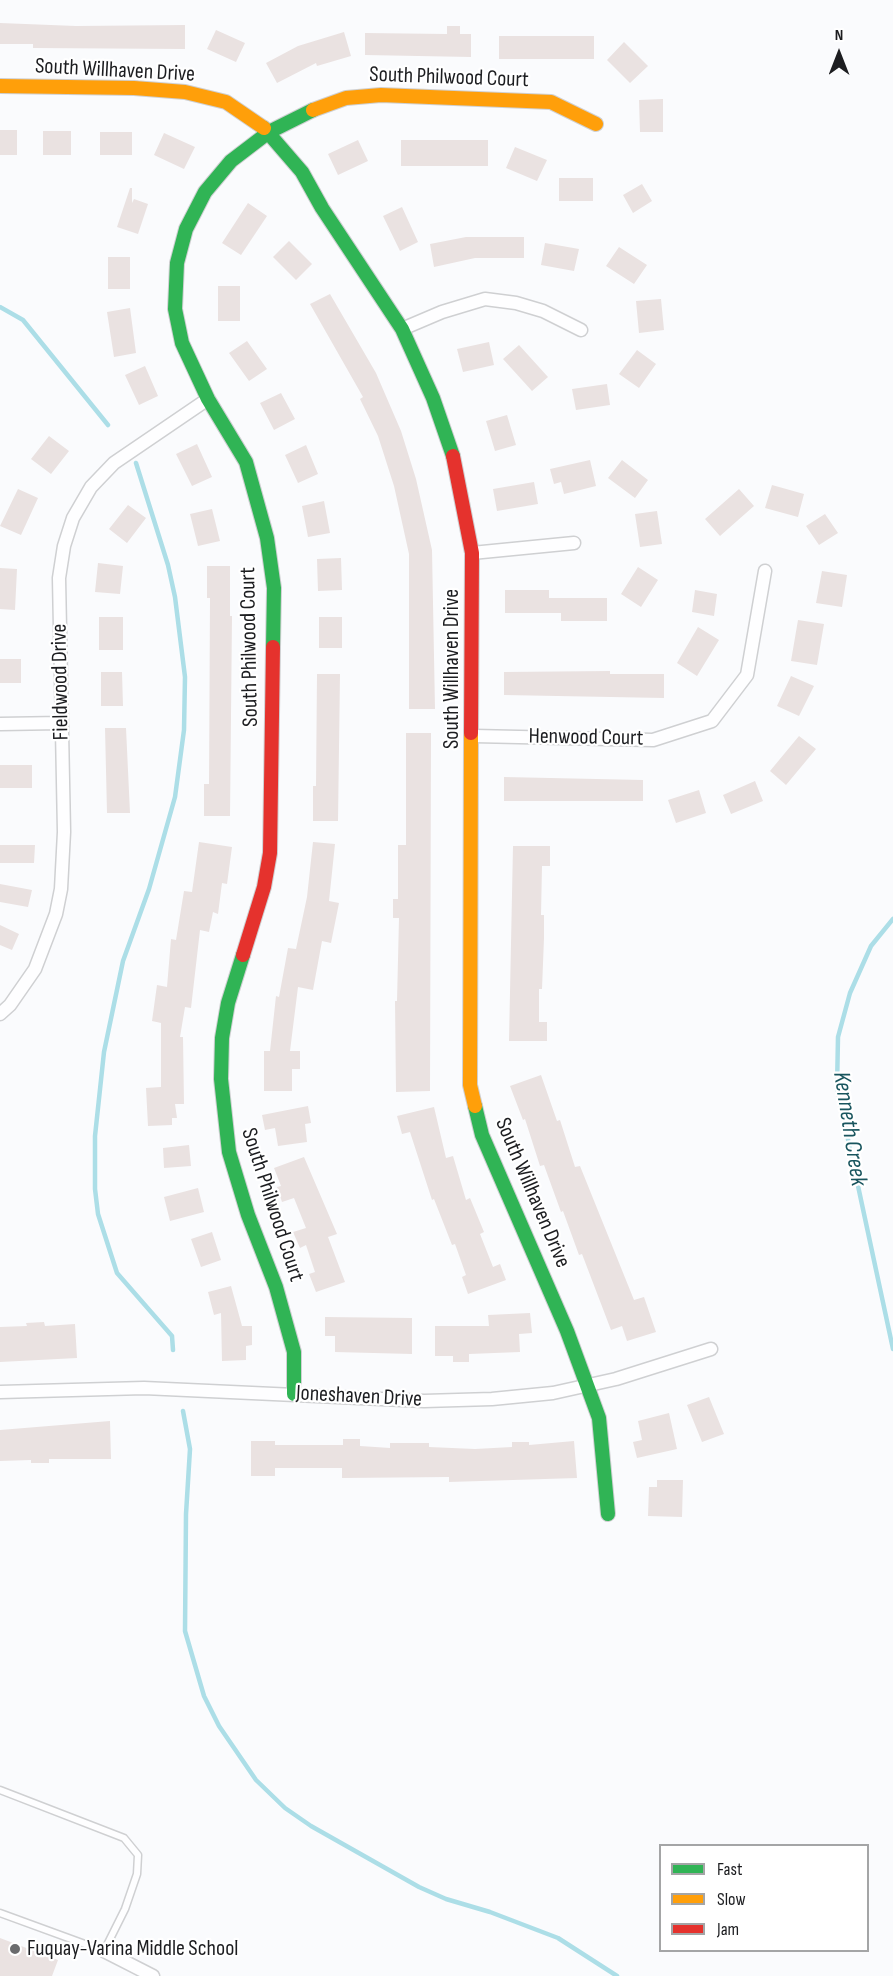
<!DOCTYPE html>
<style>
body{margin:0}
#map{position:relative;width:893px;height:1976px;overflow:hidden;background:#fafbfd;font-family:"Sofia Sans Condensed",sans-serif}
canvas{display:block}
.legend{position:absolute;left:659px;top:1844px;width:210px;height:108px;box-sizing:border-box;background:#fff;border:2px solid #a4a5a6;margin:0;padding:8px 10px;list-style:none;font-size:18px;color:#1c1d20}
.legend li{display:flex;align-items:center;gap:12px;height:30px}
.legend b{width:30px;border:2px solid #a4a5a6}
.north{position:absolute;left:809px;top:24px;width:60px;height:60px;-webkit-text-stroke:4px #fff;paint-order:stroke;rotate:0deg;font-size:16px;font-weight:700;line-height:24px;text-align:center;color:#1c1d20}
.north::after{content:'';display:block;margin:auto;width:21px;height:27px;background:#1c1d20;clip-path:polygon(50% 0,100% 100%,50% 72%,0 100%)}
</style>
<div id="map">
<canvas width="893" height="1976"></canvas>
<ul class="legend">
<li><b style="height:8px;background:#30b455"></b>Fast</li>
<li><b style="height:8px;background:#ff9f0a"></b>Slow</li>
<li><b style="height:8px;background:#e5322d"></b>Jam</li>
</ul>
<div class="north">N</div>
</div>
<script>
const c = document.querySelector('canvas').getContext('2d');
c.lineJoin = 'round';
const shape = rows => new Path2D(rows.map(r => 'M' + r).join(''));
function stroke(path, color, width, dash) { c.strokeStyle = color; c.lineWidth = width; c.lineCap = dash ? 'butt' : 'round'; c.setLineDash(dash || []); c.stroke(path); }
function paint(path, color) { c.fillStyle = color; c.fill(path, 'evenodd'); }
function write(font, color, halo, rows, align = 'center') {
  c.font = font + ' "Sofia Sans Condensed",sans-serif'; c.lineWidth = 4.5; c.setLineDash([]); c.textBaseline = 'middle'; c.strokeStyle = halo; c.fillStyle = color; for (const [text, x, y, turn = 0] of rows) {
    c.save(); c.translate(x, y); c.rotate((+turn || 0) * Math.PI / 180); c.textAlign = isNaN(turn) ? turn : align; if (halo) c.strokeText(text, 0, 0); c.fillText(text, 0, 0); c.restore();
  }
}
stroke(shape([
 [0,307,23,320,108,425],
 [136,463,168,565,175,597,185,677,184,730,175,797,149,889,123,961,104,1052,95,1136,95,1189,98,1214,117,1273,172,1336,173,1350],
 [893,919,871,946,850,993,838,1037,837,1088,893,1349],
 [183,1411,190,1449,186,1514,185,1631,204,1696,219,1726,256,1780,285,1808,311,1826,419,1887,446,1899,490,1912,558,1938,617,1976]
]), '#acdee7', 4.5);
paint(shape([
 [0,23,76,26,185,25,185,49,33,48,33,44,0,44],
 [447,26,460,26,460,34,471,34,471,57,365,55,365,33,447,34],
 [216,30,245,43,236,62,207,49],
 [344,32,351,56,317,66,316,63,277,83,266,63,298,46],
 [499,36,594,36,594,59,499,59],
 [624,42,648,66,630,83,607,60],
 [663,99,663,132,640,132,639,100],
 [0,130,17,130,17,155,0,155],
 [43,131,71,131,71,155,43,155],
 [100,132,132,132,132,155,100,155],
 [164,133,195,147,184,169,154,155],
 [358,140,368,161,338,175,328,154],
 [401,140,488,140,488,166,401,166],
 [515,147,547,160,537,181,506,168],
 [559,178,593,178,593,201,559,201],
 [642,184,652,201,633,213,623,195],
 [130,188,132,188,132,203,134,199,148,204,138,234,117,227],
 [248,203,267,216,241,255,222,243],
 [402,207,418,242,400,251,383,216],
 [466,237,524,237,524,258,475,258,434,267,430,244],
 [289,241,312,264,296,280,273,257],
 [545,243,579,249,574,271,541,265],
 [619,247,647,265,634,284,606,266],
 [108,257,130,257,130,289,108,289],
 [218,286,240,286,240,321,218,321],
 [330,294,376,373,401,431,416,479,432,550,435,709,409,709,409,554,394,486,378,436,360,399,363,397,310,304],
 [661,299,664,330,639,333,636,301],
 [130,308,136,353,114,357,107,312],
 [247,341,267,369,249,381,229,353],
 [489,342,494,365,463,372,457,349],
 [519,345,548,377,532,391,503,359],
 [637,350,656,364,639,388,619,374],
 [145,366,158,396,139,405,125,375],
 [607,384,610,405,576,410,572,389],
 [281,393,295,419,274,430,260,403],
 [507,415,516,445,495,451,486,421],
 [49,436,69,451,51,474,31,459],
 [197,444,212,477,192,486,176,454],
 [306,445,318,474,298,483,285,455],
 [590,460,596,486,564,494,561,482,554,484,550,469],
 [622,460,648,480,635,498,608,478],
 [534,482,538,504,497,511,493,489],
 [772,485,804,494,798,517,765,508],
 [18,489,38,498,21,535,0,526],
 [739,489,754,506,720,536,705,519],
 [324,501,330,533,308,537,302,506],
 [128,505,146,518,127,543,109,529],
 [212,509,220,541,198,546,190,514],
 [657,511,662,544,640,547,635,514],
 [825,514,838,533,819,545,806,526],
 [341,558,342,590,318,591,317,559],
 [98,563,123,566,120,594,95,592],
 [207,566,230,566,230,616,232,616,230,816,204,816,204,784,209,784,210,598,207,598],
 [638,567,658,580,641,607,621,594],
 [0,568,17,569,15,610,0,609],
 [822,571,847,575,842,607,816,603],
 [505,590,549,590,549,598,607,598,607,621,561,621,561,613,505,613],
 [695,590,717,594,714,616,692,612],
 [99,617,123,617,123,650,99,650],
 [319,617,342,617,342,648,319,648],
 [798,620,824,624,817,665,791,661],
 [698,627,719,640,697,676,677,663],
 [0,659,21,659,21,683,0,683],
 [610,671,610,674,664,674,664,698,504,695,504,672],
 [101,672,122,672,123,706,101,706],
 [317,674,340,674,338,821,313,821,313,786,316,786],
 [791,676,814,686,799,716,777,706],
 [105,728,126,728,130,813,107,813],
 [406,733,431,733,430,1091,396,1092,395,1001,397,1001,399,918,393,918,393,899,398,899,398,845,406,845],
 [799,736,816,749,786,785,770,771],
 [0,765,32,765,32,788,0,788],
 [504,777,643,780,643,801,504,801],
 [755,781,763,801,731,814,723,795],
 [699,790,706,813,676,823,668,800],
 [199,842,232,847,227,884,222,883,218,914,213,912,209,932,200,930,191,1008,185,1007,180,1037,183,1037,184,1104,175,1104,177,1118,172,1118,172,1125,148,1126,146,1088,161,1087,161,1023,152,1021,157,985,167,987,171,939,176,940,184,891,192,892],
 [313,842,335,844,329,901,339,903,331,943,322,941,313,990,298,987,290,1051,300,1051,300,1069,292,1069,292,1091,264,1091,264,1051,270,1051,276,996,279,997,288,948,296,949,307,897],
 [0,845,35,845,34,863,0,863],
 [513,846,550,846,550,866,542,866,541,915,544,915,544,938,542,989,539,989,539,1022,547,1022,547,1041,509,1041],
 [0,884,32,890,28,907,0,902],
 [0,925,19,934,12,950,0,945],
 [541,1075,557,1121,560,1120,575,1167,580,1166,634,1300,644,1297,656,1332,627,1341,622,1326,611,1330,582,1254,579,1255,563,1211,561,1212,544,1165,540,1166,525,1119,523,1120,510,1086],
 [308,1106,311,1123,305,1124,307,1142,278,1146,275,1128,265,1130,262,1115],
 [434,1107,446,1158,453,1156,466,1200,470,1198,484,1232,480,1234,493,1267,500,1264,506,1280,468,1294,462,1277,466,1275,455,1244,452,1245,434,1199,432,1200,410,1132,402,1134,397,1116],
 [189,1145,191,1166,164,1168,163,1148],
 [304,1157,337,1234,328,1237,345,1282,316,1292,309,1274,315,1272,306,1245,300,1248,293,1232,306,1228,294,1198,282,1202,277,1187,281,1186,274,1168],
 [198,1188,204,1212,170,1221,164,1197],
 [212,1232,221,1260,201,1267,191,1239],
 [231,1286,242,1326,252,1326,252,1345,246,1346,246,1360,222,1361,221,1313,214,1315,208,1292],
 [530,1313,532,1333,519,1334,520,1352,469,1354,469,1362,453,1362,453,1356,435,1356,435,1326,489,1326,488,1315],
 [325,1317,412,1318,412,1354,335,1352,335,1336,325,1336],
 [44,1322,45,1326,75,1324,77,1358,0,1362,0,1327,27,1326,26,1323],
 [709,1397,724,1434,702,1442,687,1405],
 [669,1413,677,1449,637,1458,633,1442,642,1440,638,1421],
 [110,1421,111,1459,49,1459,49,1463,31,1463,31,1460,0,1461,0,1430],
 [343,1439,360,1439,360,1446,390,1448,390,1443,429,1443,429,1447,475,1449,512,1447,512,1442,529,1442,529,1445,574,1441,577,1478,449,1482,449,1477,342,1478,342,1468,275,1468,275,1476,251,1476,251,1441,275,1441,275,1445,343,1445],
 [657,1480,683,1480,682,1517,648,1516,649,1487,657,1487],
 [0,1938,58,1960,52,1976,0,1976]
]), '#eae2e1');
const lane = shape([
 [0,1790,124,1838,138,1855,137,1874,125,1909,104,1951,0,1913]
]);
const street = shape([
 [402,329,442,312,485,299,516,303,543,311,581,330],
 [472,553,574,543],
 [0,724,61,723],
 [474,736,653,740,712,721,747,675,765,571],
 [0,1014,10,1005,35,969,56,914,61,889,64,832,59,578,64,546,73,518,91,487,114,463,208,399],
 [0,1392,144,1388,424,1401,492,1399,553,1393,616,1379,711,1349],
 [104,1951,153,1976]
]);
const fast = shape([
 [264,128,302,172,322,208,402,329,433,398,453,456],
 [273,647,274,588,267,538,246,462,208,399,182,343,175,309,177,263,186,229,205,192,231,161,269,132,313,110],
 [243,955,228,1003,222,1038,221,1079,229,1152,248,1215,276,1287,294,1352,294,1394],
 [475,1106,482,1135,567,1331,599,1418,608,1514]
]);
const slow = shape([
 [0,86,134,88,185,92,226,102,264,128],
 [313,110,346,98,381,95,551,102,596,124],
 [471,733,470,1085,475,1106]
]);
const jam = shape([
 [453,456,472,553,471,733],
 [243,955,264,887,270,853,273,647]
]);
stroke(lane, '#cfd0d2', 9);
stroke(street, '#cfd0d2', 15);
stroke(fast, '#cfd0d2', 16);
stroke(slow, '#cfd0d2', 16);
stroke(jam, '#cfd0d2', 16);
stroke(lane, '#fefeff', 6);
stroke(street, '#fefeff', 12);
stroke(fast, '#30b455', 14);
stroke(slow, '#ff9f0a', 14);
stroke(jam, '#e5322d', 14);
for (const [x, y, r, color] of [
 [15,1949,6,"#6a6b6d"]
]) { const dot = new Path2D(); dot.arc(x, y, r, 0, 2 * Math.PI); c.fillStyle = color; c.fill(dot); stroke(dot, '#fff', 2); }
write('22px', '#1c1d20', '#fff', [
 ["South Willhaven Drive",115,71,3],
 ["South Philwood Court",449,78,2],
 ["South Philwood Court",250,647,-91],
 ["South Willhaven Drive",452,669,-90],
 ["Fieldwood Drive",61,682,-91],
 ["Henwood Court",586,738,1],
 ["South Willhaven Drive",532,1193,67],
 ["South Philwood Court",272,1205,72],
 ["Joneshaven Drive",359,1397,3]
]);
write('22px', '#1c1d20', '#fff', [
 ["Fuquay-Varina Middle School",27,1949]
], 'left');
write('italic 24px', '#19555e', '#fff', [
 ["Kenneth Creek",849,1129,81]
]);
</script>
